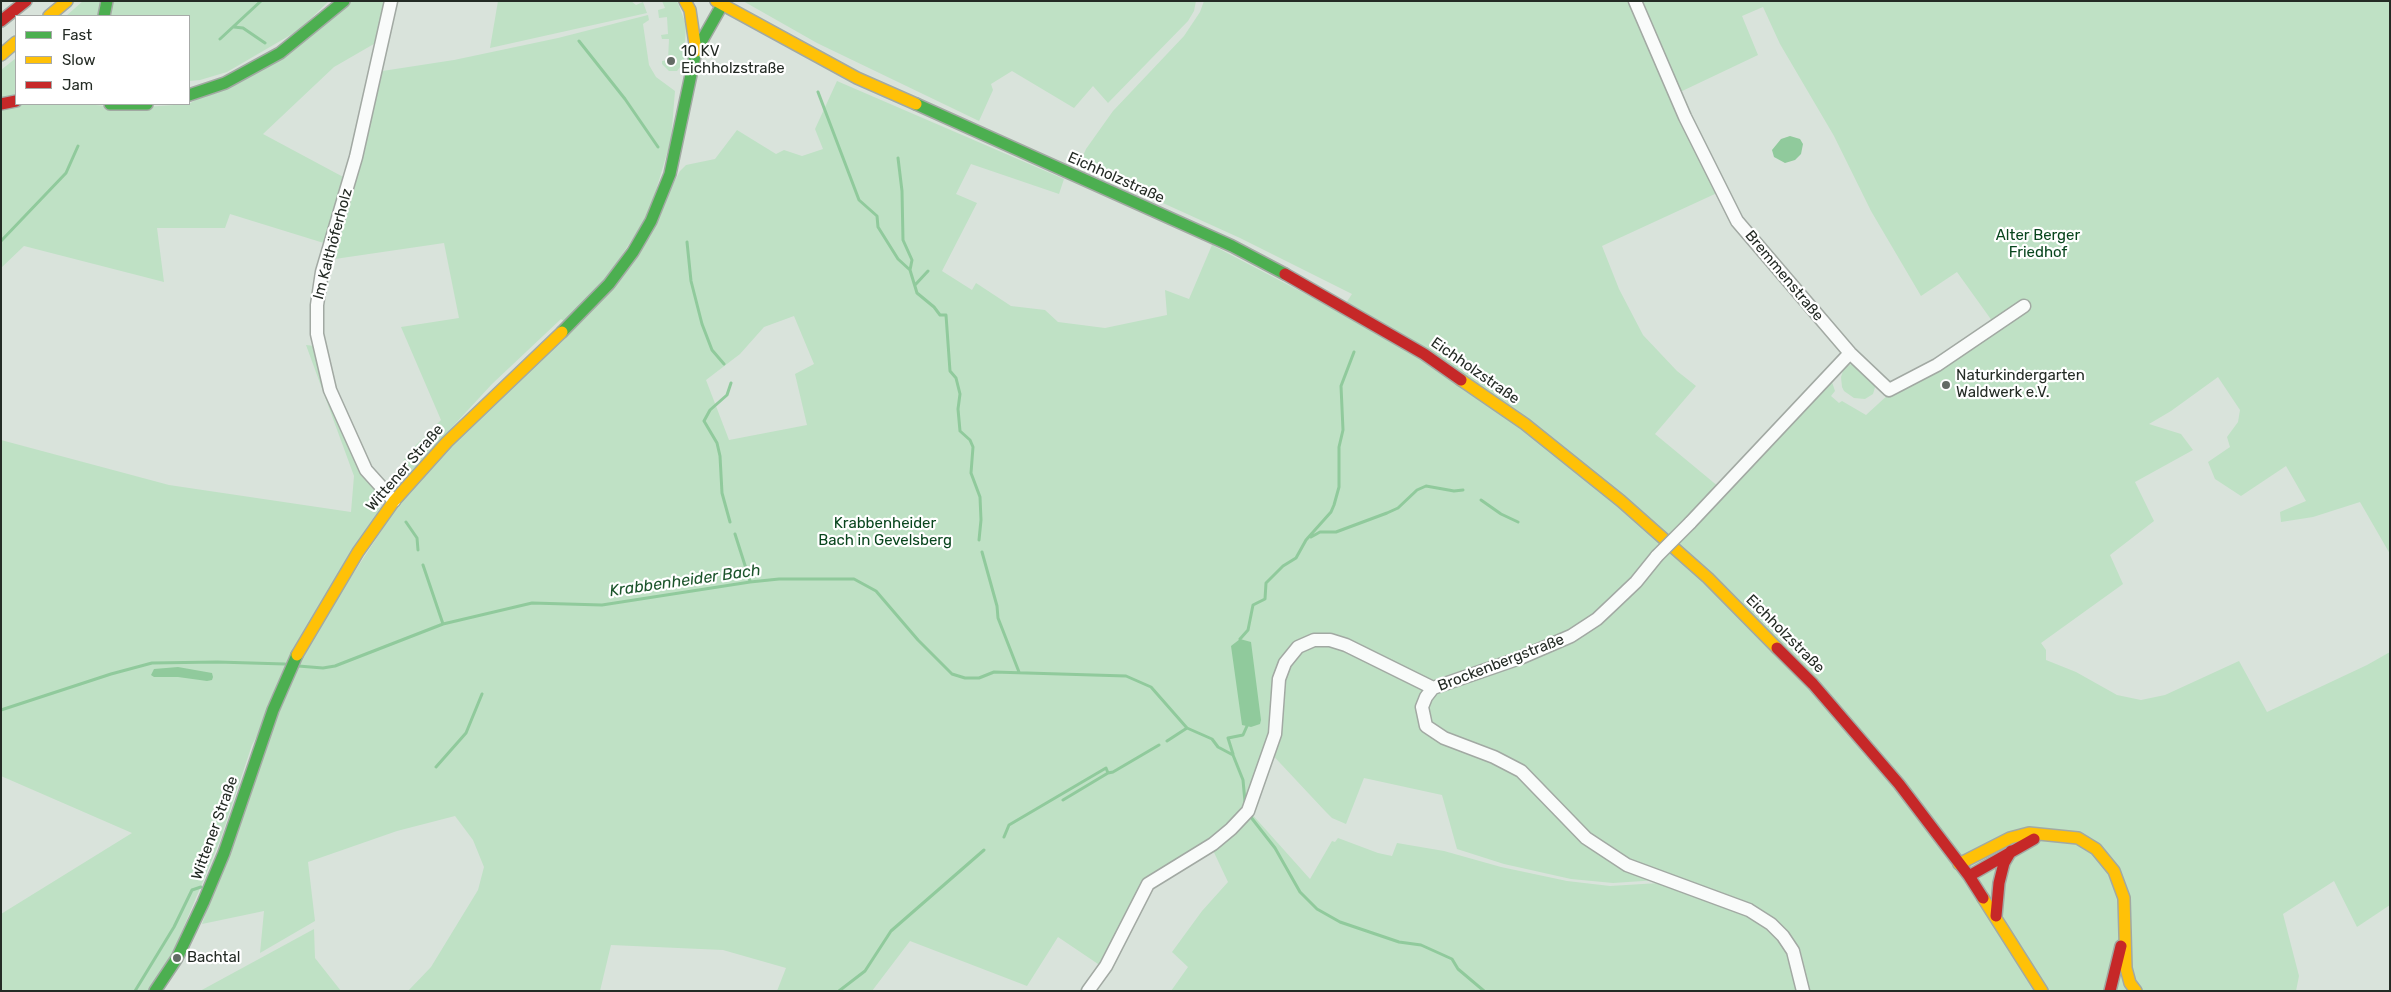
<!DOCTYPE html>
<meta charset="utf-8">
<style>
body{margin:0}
#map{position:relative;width:2391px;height:992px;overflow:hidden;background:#d9e3db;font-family:Rubik,sans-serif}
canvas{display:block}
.frame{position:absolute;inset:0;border:2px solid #242b25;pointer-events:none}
.legend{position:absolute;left:15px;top:15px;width:175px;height:90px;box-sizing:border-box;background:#fff;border:1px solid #a7aaa8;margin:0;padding:6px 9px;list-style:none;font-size:15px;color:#242b25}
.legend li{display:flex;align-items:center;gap:10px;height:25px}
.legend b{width:25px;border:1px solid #a7aaa8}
</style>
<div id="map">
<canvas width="2391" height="992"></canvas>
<div class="frame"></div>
<ul class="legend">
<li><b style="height:6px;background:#4caf50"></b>Fast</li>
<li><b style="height:6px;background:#ffc107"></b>Slow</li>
<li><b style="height:6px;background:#c62828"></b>Jam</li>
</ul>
</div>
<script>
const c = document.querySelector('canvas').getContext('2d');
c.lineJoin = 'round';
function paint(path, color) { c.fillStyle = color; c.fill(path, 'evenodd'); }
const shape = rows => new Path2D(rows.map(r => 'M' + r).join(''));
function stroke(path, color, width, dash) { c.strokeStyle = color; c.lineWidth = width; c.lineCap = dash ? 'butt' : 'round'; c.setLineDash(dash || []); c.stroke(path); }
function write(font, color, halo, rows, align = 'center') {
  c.font = font + ' Rubik,sans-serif'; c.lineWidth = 4.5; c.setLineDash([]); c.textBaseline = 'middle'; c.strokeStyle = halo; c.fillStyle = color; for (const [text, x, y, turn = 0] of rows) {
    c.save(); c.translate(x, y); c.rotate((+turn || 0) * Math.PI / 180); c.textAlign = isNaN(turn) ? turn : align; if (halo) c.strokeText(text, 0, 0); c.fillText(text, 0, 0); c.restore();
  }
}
paint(shape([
 [83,1,101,1,99,16,66,16],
 [111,1,329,1,299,30,227,72,200,80,189,81,189,16,108,16],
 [350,1,389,1,379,41,334,67,263,134,347,179,327,244,230,214,225,228,157,228,164,282,24,246,1,268,1,110,27,104,84,104,129,108,189,104],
 [498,1,631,1,636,5,643,2,647,13,490,48],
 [662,1,677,1,686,24,684,62,677,71,669,71,662,64,662,61,668,60,669,39,662,39,661,35,668,34,667,17,659,18,658,10,665,8],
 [743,1,1196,1,1194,11,1188,21,1108,103,1093,86,1074,108,1012,71,991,84,993,90,979,121,817,43],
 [1204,1,1632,1,1717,193,1602,246,1619,289,1643,335,1677,371,1696,386,1655,434,1725,492,1831,379,1835,391,1831,396,1839,403,1842,401,1866,415,1890,393,1995,325,1957,272,1921,296,1871,211,1834,136,1780,44,1763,7,1742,16,1758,55,1678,93,1640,1,2390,1,2390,554,2360,502,2313,517,2281,522,2280,512,2306,501,2286,466,2241,496,2215,479,2208,462,2230,447,2227,437,2238,422,2240,410,2218,377,2171,411,2149,424,2181,434,2193,450,2135,482,2154,521,2110,555,2123,584,2041,643,2046,650,2046,660,2076,672,2117,695,2141,700,2165,695,2239,661,2267,712,2367,665,2390,652,2390,905,2357,927,2334,881,2283,914,2299,976,2296,991,1810,991,1800,949,1785,945,1795,971,1795,991,1171,991,1188,967,1172,952,1202,911,1228,882,1210,844,1148,882,1101,966,1058,937,1027,986,910,941,872,991,777,991,786,968,723,950,611,945,600,991,408,991,431,967,478,890,484,867,473,840,455,816,397,831,308,862,315,921,260,953,264,911,202,924,268,738,299,665,330,609,397,507,447,448,576,325,673,184,680,171,686,165,715,159,737,130,776,154,784,150,802,156,823,149,815,129,837,81,1064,179,1059,194,971,164,956,194,977,203,942,271,972,290,976,283,1011,306,1045,310,1058,322,1105,328,1167,315,1165,290,1189,299,1212,245,1340,312,1352,294,1240,238,1079,165,1086,149,1113,111,1184,36,1200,12],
 [794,316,814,364,795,374,807,425,729,440,706,380,740,354,764,327],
 [1266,748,1325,811,1332,818,1346,824,1364,778,1442,795,1457,849,1504,864,1571,879,1613,883,1658,880,1659,883,1610,886,1567,881,1501,867,1444,851,1397,843,1392,856,1378,853,1338,838,1335,842,1332,841,1310,879,1250,812],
 [648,15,649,20,643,24,649,65,656,77,675,91,671,140,649,214,608,276,565,322,561,319,492,384,408,475,400,467,407,454,441,420,401,327,459,318,444,243,328,260,376,72,454,60,558,38],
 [16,58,16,95,1,98,1,70],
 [306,345,315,346,363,471,383,502,252,745,220,841,174,950,149,991,1,991,1,914,132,833,1,776,1,440,169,485,351,512,354,476],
 [1853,363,1876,384,1873,394,1865,399,1854,398,1844,391,1842,387,1841,377,1844,368],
 [314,929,315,958,341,991,200,991]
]), '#bfe1c5');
paint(shape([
 [1790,136,1800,139,1803,144,1801,154,1795,160,1785,163,1774,157,1772,150,1781,139],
 [1240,639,1251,642,1261,720,1260,724,1251,727,1242,725,1231,646],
 [178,667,212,673,213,677,212,680,207,681,178,677,154,677,151,675,154,669]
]), '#90ca9c');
stroke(shape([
 [234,27,243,28,265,43],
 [220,39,261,1],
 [579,41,625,99,658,147],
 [818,92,859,200,877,216,878,227,898,259,910,270,917,293,934,307,940,315,946,315,950,371,956,378,960,394,958,409,960,431,970,440,973,447,971,473,980,497,981,520,979,540],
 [898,158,902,191,903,240,912,260,910,270],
 [1,241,66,173,78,146],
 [687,242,691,281,702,324,712,350,724,364],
 [915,285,928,271],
 [1481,500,1501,514,1518,522],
 [406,522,417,538,418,550],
 [730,522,722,493,720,456,717,443,704,421,710,410,727,395,731,383],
 [735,534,750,581],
 [1311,537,1320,532,1336,532,1387,513,1398,508,1417,490,1426,486,1454,491,1463,490],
 [982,552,997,606,998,618,1019,672],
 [423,565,443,624],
 [1240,639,1248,630,1253,605,1265,599,1266,583,1283,566,1296,558,1306,540,1331,512,1334,505,1339,487,1339,447,1343,430,1341,386,1354,352],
 [298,666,323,668,335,666,443,624,532,603,602,605,750,582,779,579,854,579,876,591,918,640,952,674,965,678,979,678,994,672,1126,676,1151,687,1187,728,1212,739,1218,747,1233,755,1243,780,1245,802],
 [1,710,111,674,152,663,217,662,285,664],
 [1167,741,1187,728],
 [1233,754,1228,738,1243,735,1247,726],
 [436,767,466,733,482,694],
 [1063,800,1108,773],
 [1250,816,1275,848,1300,892,1317,909,1340,922,1399,942,1421,945,1452,959,1458,969,1484,991],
 [1004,837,1009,825,1106,768,1108,773,1113,772,1159,745],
 [135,991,174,927,192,890,201,887],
 [839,991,865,971,891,931,984,850]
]), '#90ca9c', 3);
const street = shape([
 [391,1,356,157,322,272,317,305,317,334,330,390,366,470,394,501],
 [1635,1,1685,117,1737,221,1850,353,1889,390,1937,365,2024,306],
 [1690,523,1850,353],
 [1657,556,1636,582,1615,602,1597,619,1571,636,1520,658,1433,688,1426,697,1422,707,1426,726,1444,738,1494,757,1521,771,1586,838,1627,865,1749,910,1771,924,1783,936,1793,951,1803,991],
 [1088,991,1106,966,1148,884,1213,844,1231,829,1248,811,1275,734,1279,679,1285,663,1298,647,1314,640,1330,640,1346,645,1433,688]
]);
const fast = shape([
 [104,16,107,1],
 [189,95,225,83,280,53,344,1],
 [110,104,147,104],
 [916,104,1232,246,1285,274],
 [562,332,609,284,633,252,651,221,670,174,696,51,722,5],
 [155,991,177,958,203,903,224,853,273,710,297,655]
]);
const slow = shape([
 [685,1,690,10,696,51],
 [716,1,857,78,916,104],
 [49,16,67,1],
 [1,55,16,42],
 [1461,380,1525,424,1621,501,1708,578,1777,648],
 [297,655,358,552,394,501,447,442,562,332],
 [1959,864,2010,838,2029,833,2078,838,2096,849,2114,871,2124,898,2126,968,2130,983,2136,991],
 [1983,898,2042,991]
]);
const jam = shape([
 [1,21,26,1],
 [1,104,16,101],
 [1285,274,1424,354,1461,380],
 [1777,648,1813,684,1899,784,1969,876,1983,898],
 [1969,876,2034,839],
 [1996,916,1999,883,2004,863,2011,851],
 [2110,991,2121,946]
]);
stroke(street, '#a2a9a3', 15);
stroke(fast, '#a2a9a3', 14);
stroke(slow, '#a2a9a3', 14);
stroke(jam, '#a2a9a3', 14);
stroke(street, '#f9fbfa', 12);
stroke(fast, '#4caf50', 11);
stroke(slow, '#ffc107', 11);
stroke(jam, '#c62828', 11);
const streetBridge = shape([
 [1657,556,1690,523]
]);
stroke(streetBridge, '#a2a9a3', 15, []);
stroke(streetBridge, '#f9fbfa', 12);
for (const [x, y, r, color] of [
 [671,61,5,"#636b65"],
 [1946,385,5,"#636b65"],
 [177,958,5,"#636b65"]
]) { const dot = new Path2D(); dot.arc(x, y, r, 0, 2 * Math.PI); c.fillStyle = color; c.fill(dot); stroke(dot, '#fff', 2); }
write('15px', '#242b25', '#fff', [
 ["10 KV",681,52],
 ["Eichholzstraße",681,69],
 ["Naturkindergarten",1956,376],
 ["Waldwerk e.V.",1956,393],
 ["Bachtal",187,958]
], 'left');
write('15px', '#242b25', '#fff', [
 ["Eichholzstraße",1116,178,24],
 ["Im Kalthöferholz",333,244,-75],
 ["Bremmenstraße",1784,276,50],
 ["Eichholzstraße",1475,371,35],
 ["Wittener Straße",405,468,-49],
 ["Eichholzstraße",1785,634,45],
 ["Brockenbergstraße",1501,663,-21],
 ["Wittener Straße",215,828,-70]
]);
write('15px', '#09461e', '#fff', [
 ["Alter Berger",2038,236],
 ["Friedhof",2038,253],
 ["Krabbenheider",885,524],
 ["Bach in Gevelsberg",885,541]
]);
write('italic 16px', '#1b542b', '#fff', [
 ["Krabbenheider Bach",685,581,-8]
]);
</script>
